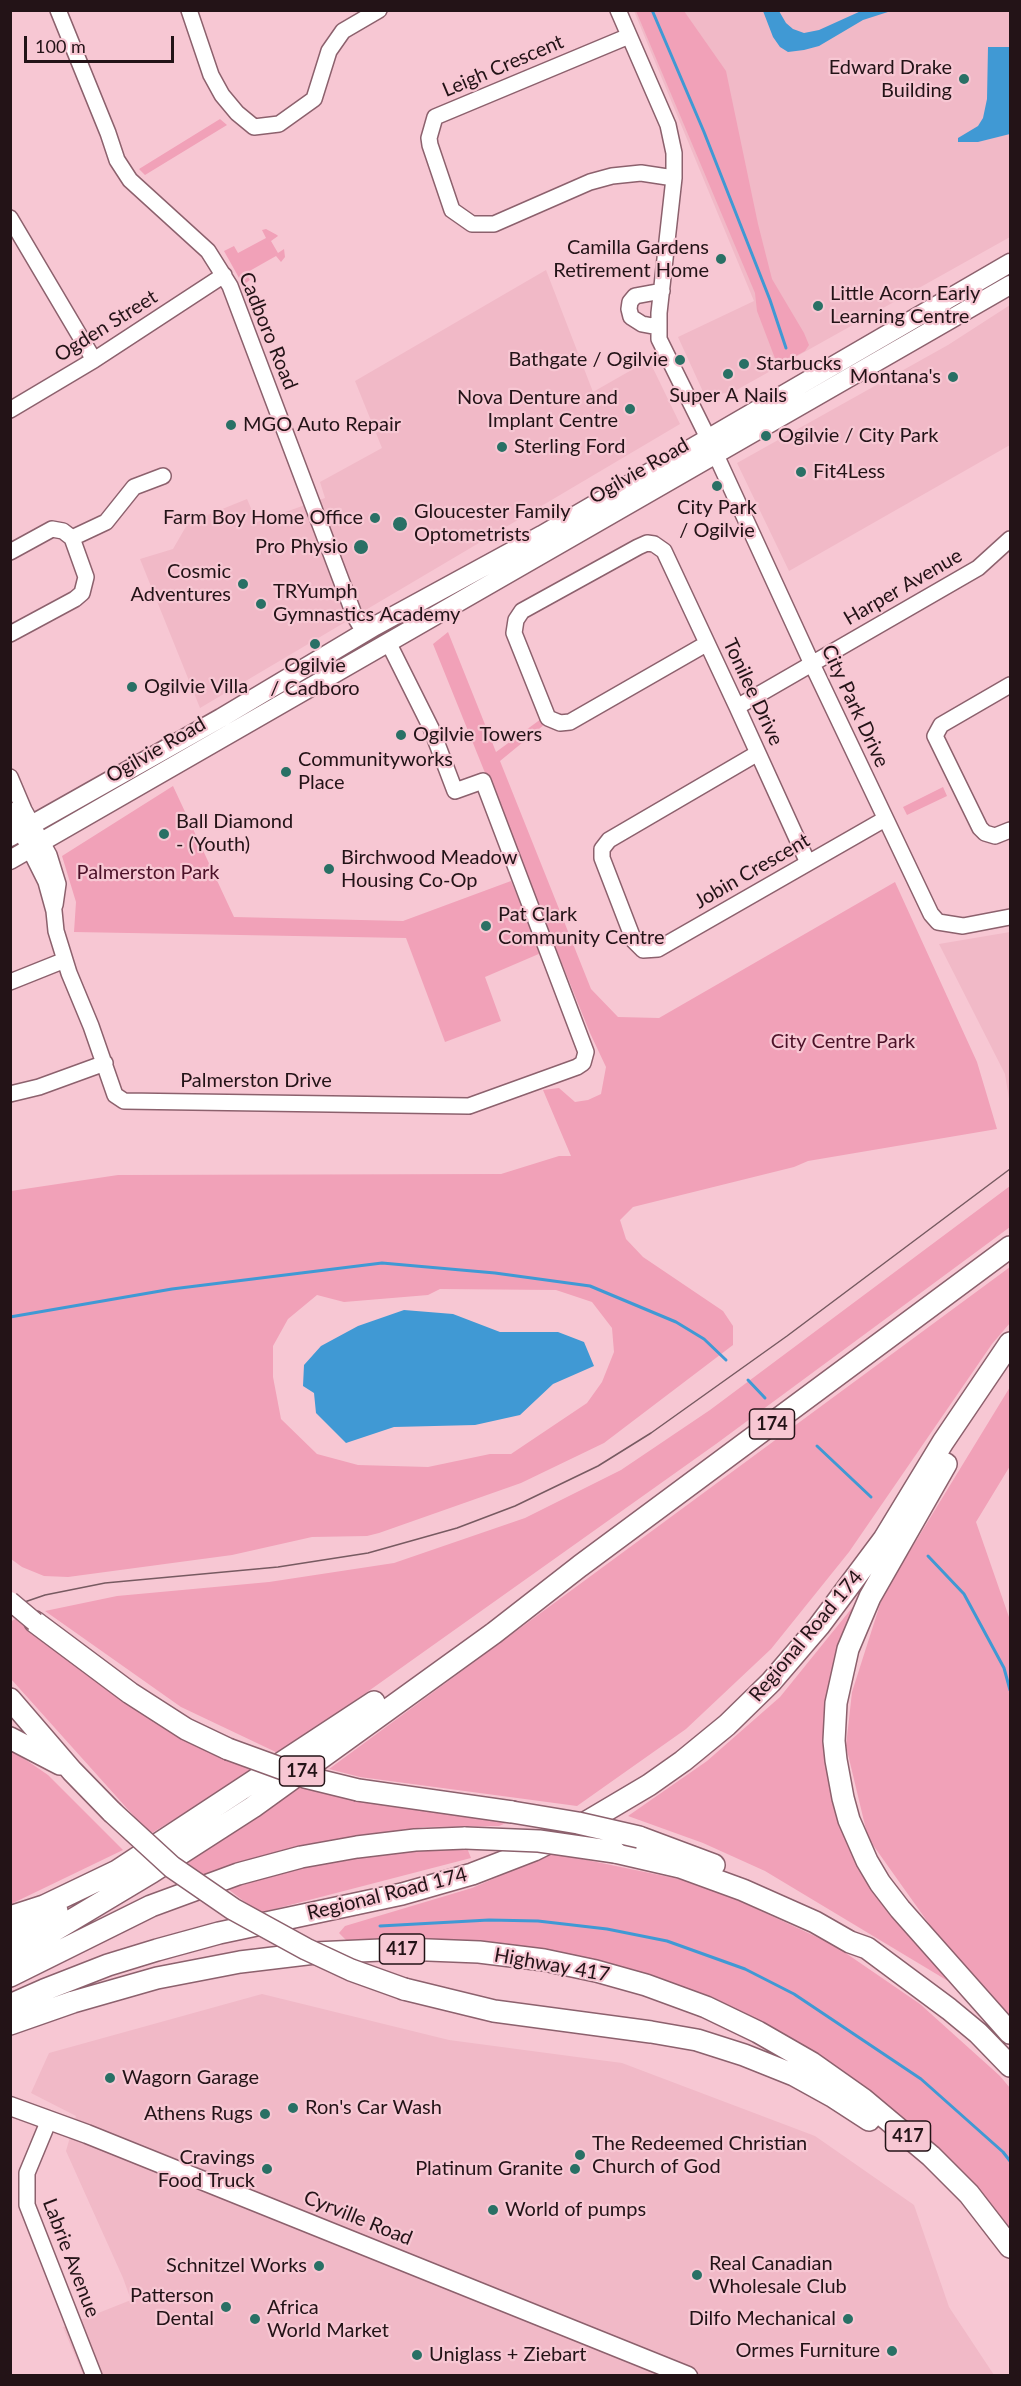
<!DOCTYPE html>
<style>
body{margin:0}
#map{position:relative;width:1021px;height:2386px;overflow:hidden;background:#f7c7d3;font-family:Lato,sans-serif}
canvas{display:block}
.frame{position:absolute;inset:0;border:12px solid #231317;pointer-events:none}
.scale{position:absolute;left:24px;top:36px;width:150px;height:27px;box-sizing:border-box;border:3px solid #231317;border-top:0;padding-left:8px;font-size:18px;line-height:21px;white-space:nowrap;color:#231317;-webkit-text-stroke:4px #f7c7d3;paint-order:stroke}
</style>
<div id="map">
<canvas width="1021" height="2386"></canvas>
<div class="frame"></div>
<div class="scale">100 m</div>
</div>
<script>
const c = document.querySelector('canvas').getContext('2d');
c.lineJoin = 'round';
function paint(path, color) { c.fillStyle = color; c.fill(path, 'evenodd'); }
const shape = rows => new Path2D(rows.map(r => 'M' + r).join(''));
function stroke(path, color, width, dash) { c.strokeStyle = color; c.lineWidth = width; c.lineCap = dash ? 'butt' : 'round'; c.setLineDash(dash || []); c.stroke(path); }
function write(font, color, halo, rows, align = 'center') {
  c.font = font + ' Lato,sans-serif'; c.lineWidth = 4.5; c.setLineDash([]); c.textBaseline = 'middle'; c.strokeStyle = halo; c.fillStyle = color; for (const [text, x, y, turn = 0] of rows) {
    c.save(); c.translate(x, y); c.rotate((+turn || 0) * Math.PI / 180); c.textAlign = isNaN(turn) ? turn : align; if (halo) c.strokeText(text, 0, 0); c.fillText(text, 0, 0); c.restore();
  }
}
paint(shape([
 [634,11,1010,11,1010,237,733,392,705,396,678,337,754,301],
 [546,270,593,392,649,360,680,424,200,708,140,559,173,549,188,523,247,499,257,522,325,498,320,482,382,448,355,381],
 [1010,305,1010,445,789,571,737,463,948,345],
 [1010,932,1010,1105,1005,1074,939,944],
 [262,1994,449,2040,622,2063,815,2136,914,2205,949,2307,994,2375,83,2375,63,2327,131,2300,123,2278,66,2151,76,2116,31,2093,49,2053]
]), '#f1b9c7');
paint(shape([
 [636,11,684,11,726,71,758,224,772,279,804,333,809,345,805,351,785,362,776,361,757,311,755,293],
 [220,119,227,125,145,175,139,169],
 [266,229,277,235,278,236,271,241,278,253,284,249,285,257,281,262,276,256,246,273,250,280,243,285,224,251,234,246,238,253,266,238,262,230],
 [448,632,496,752,541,719,545,724,500,761,591,989,618,1017,659,1018,895,882,977,1062,997,1129,808,1161,794,1167,633,1207,620,1220,626,1239,643,1257,723,1311,733,1326,733,1345,604,1443,521,1483,379,1533,367,1536,312,1537,232,1555,68,1577,44,1576,22,1567,11,1559,11,1191,118,1175,501,1174,559,1156,571,1156,543,1090,559,1088,575,1102,588,1100,601,1094,606,1067,590,1033,433,644],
 [440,1289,556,1290,592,1302,612,1328,614,1352,602,1382,587,1403,511,1454,490,1454,428,1467,358,1465,317,1454,281,1419,273,1377,273,1346,288,1319,317,1295,344,1302,428,1295],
 [173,786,234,917,403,921,511,881,541,953,485,977,501,1021,445,1042,406,938,74,932,76,902,62,856],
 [943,787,947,796,907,815,903,807],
 [1010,1186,1010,1227,716,1444,280,1754,181,1707,45,1611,117,1596,269,1582,394,1563,525,1518,621,1470,710,1410],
 [1010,1267,1010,1323,992,1344,849,1552,771,1649,686,1729,577,1806,360,1777,329,1769],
 [1010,1387,1010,1466,976,1522,1010,1620,1010,2018,932,1928,868,1838,846,1746,852,1692,883,1595],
 [856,1603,837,1657,825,1733,832,1800,849,1849,877,1893,958,1987,765,1871,703,1843,628,1816,707,1761,780,1697],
 [19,1617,258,1769,150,1834,11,1679,10,1622],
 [10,1749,48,1775,123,1850,11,1904],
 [305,1784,511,1821,499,1826,424,1827,339,1840,203,1876,185,1861],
 [467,1848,471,1858,259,1913,228,1889,314,1864,397,1851],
 [553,1853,703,1884,834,1945,920,2004,1000,2076,1010,2088,1010,2230,951,2163,789,2039,700,1993,570,1957,443,1941,346,1940,339,1933,345,1926,472,1888]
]), '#f1a1b8');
paint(shape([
 [763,11,779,11,786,23,793,29,804,33,819,30,861,11,891,11,863,20,819,46,804,50,788,52,780,47,773,37],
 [988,47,1010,47,1010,134,978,142,958,142,958,138,978,126,983,118,987,99],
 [404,1310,453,1314,500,1332,558,1332,584,1342,594,1366,553,1384,520,1415,475,1425,394,1427,346,1443,316,1413,314,1393,303,1386,304,1365,321,1346,358,1326]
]), '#4099d4');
stroke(shape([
 [652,10,704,132,770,300,786,348],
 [10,1317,172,1289,382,1263,495,1273,590,1286,676,1322,704,1339,726,1360],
 [748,1380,765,1398],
 [817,1446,871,1497],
 [928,1556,964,1594,1004,1668,1010,1690],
 [380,1926,489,1920,538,1921,607,1929,667,1941,745,1969,794,1994,921,2079,1003,2152,1010,2161]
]), '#4099d4', 3);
const minor = shape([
 [58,10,108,133,117,160,130,180,208,251,230,286,355,617,364,632],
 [189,10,211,75,222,95,237,113,254,127,279,124,314,99,329,51,343,31,379,10],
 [618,10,668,125,674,153,674,178,659,313,659,339,710,442,812,664,931,914,938,922,963,926,1010,917],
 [629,36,435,117,429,138,430,145,452,210,472,224,494,224,590,182,612,176,641,173,674,178],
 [10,218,94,360],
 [658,327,642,324,631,317,629,309,630,302,635,296,662,291],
 [10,410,94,360,224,275],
 [72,538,106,522,134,487,163,476],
 [10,552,52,529,63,531,72,538,86,577,82,593,75,599,10,634],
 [706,644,570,722,560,723,548,718,514,633,516,620,522,611,638,547,647,543,654,544,664,551,737,707,808,863],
 [1010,685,941,725,935,736,980,828,985,833,995,836,1010,830],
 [737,707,978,568,1010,539],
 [758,753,609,840,602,849,602,858,634,941,643,950,658,949,885,819],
 [10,777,24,810,49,855,58,884,55,905],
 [10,810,46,882,54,911,56,931,69,973,91,1026,115,1095,124,1101,469,1106,577,1067,583,1063,586,1052,483,781,455,791,431,728,388,642],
 [10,982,65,960],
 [10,1094,39,1087,105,1063],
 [49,2120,27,2173,27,2205,94,2376]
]);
const major = shape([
 [10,837,221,718,375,626,542,535,1010,263],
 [10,860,1010,285],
 [10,2106,87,2134,688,2376]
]);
const highway = shape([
 [946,1464,870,1597,848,1649,836,1703,834,1741,836,1760,843,1798,849,1820,867,1861,880,1883,900,1909,1010,2033],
 [35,1622,130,1693,186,1729,228,1749],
 [10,1699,72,1771,112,1812],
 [10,1738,60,1764],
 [358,1790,512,1812],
 [639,1837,714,1865],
 [615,1852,680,1867,743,1890,815,1922,850,1942,867,1948,949,2009,978,2033,1010,2066],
 [10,1917,44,1906,117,1871,374,1702],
 [10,1938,57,1911],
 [10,1957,152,1872,253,1807,494,1633,580,1566,1010,1247],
 [10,1976,151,1906,238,1874,301,1857,357,1847,415,1840,465,1838],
 [404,1989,494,2011,651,2032,697,2040,744,2055,794,2075,832,2096,869,2120],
 [10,2005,44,1990,108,1965,157,1950,219,1933,402,1894,472,1874,534,1850,568,1833,649,1785,683,1761,727,1725,771,1682,819,1626,884,1539,943,1442,1010,1343],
 [10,2024,73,2002,157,1978,240,1962,315,1953,403,1949,479,1952,544,1960,596,1971,646,1985,706,2007,758,2032,812,2063,863,2099,931,2156,969,2194,1010,2247]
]);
stroke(minor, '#8c616d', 18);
stroke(major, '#8c616d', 21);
stroke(highway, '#8c616d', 24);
stroke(minor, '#fff', 15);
stroke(major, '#fff', 18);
stroke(highway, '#fff', 21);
stroke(shape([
 [10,1607,45,1595,105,1583,278,1567,368,1553,457,1528,515,1506,598,1466,651,1433,787,1336,1010,1169]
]), '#775a61', 1.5);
const majorBridge = shape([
 [10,1601,35,1622]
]);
const highwayBridge = shape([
 [228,1749,305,1777,358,1790],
 [112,1812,172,1867,233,1909,306,1949,351,1970,404,1989],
 [512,1812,578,1823,639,1837],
 [465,1838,539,1841,615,1852]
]);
stroke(majorBridge, '#8c616d', 21, []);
stroke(highwayBridge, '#8c616d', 24, []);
stroke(majorBridge, '#fff', 18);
stroke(highwayBridge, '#fff', 21);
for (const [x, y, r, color] of [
 [964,79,6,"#297065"],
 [721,259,6,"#297065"],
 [818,306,6,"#297065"],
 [680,360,6,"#297065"],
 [744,364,6,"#297065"],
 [728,374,6,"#297065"],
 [953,377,6,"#297065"],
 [630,409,6,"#297065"],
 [231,425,6,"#297065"],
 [766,436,6,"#297065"],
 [502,447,6,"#297065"],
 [801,472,6,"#297065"],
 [717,486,6,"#297065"],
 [375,518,6,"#297065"],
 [400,524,8,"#297065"],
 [361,547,8,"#297065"],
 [243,584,6,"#297065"],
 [261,604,6,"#297065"],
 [315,644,6,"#297065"],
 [132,687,6,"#297065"],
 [401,735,6,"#297065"],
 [286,772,6,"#297065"],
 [164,834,6,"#297065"],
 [329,869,6,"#297065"],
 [486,926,6,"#297065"],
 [110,2078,6,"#297065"],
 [293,2108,6,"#297065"],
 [265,2114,6,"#297065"],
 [580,2155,6,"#297065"],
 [267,2169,6,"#297065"],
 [575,2169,6,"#297065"],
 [493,2210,6,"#297065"],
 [319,2266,6,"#297065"],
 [697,2275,6,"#297065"],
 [226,2307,6,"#297065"],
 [255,2319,6,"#297065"],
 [848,2319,6,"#297065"],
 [892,2351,6,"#297065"],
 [417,2355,6,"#297065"]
]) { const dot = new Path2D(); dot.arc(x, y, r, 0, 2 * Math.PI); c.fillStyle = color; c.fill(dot); stroke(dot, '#f7c7d3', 2); }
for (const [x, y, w] of [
 [772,1424,45],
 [302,1771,45],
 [402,1949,45],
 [908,2136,45]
]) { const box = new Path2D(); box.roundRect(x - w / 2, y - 15, w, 30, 4.5); c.fillStyle = '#f7c7d3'; c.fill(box); stroke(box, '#231317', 1.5); }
write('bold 18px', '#231317', null, [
 ["174",772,1424],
 ["174",302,1771],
 ["417",402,1949],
 ["417",908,2136]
]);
write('20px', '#231317', '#f7c7d3', [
 ["Leigh Crescent",503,66,-23],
 ["Ogden Street",106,326,-32],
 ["Cadboro Road",268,331,68],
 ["Ogilvie Road",639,471,-30],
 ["Harper Avenue",903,587,-30],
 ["Tonilee Drive",753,692,65],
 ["City Park Drive",855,706,65],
 ["Ogilvie Road",156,750,-30],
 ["Jobin Crescent",752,871,-30],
 ["Palmerston Drive",256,1081],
 ["Regional Road 174",806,1636,-50],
 ["Regional Road 174",387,1894,-14],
 ["Highway 417",552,1965,10],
 ["Cyrville Road",358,2218,22],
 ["Labrie Avenue",71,2258,69]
]);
write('20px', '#231317', '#f7c7d3', [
 ["Edward Drake",952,68,"right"],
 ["Building",952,91,"right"],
 ["Camilla Gardens",709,248,"right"],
 ["Retirement Home",709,271,"right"],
 ["Little Acorn Early",830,294],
 ["Learning Centre",830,317],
 ["Bathgate / Ogilvie",668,360,"right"],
 ["Starbucks",756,364],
 ["Montana's",941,377,"right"],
 ["Super A Nails",728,396,"center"],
 ["Nova Denture and",618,398,"right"],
 ["Implant Centre",618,421,"right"],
 ["MGO Auto Repair",243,425],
 ["Ogilvie / City Park",778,436],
 ["Sterling Ford",514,447],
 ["Fit4Less",813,472],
 ["City Park",717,508,"center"],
 ["/ Ogilvie",717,531,"center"],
 ["Gloucester Family",414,512],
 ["Optometrists",414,535],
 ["Farm Boy Home Office",363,518,"right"],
 ["Pro Physio",348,547,"right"],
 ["Cosmic",231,572,"right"],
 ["Adventures",231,595,"right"],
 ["TRYumph",273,592],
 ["Gymnastics Academy",273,615],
 ["Ogilvie",315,666,"center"],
 ["/ Cadboro",315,689,"center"],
 ["Ogilvie Villa",144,687],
 ["Ogilvie Towers",413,735],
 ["Communityworks",298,760],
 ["Place",298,783],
 ["Ball Diamond",176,822],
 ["- (Youth)",176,845],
 ["Birchwood Meadow",341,858],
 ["Housing Co-Op",341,881],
 ["Pat Clark",498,915],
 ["Community Centre",498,938],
 ["Wagorn Garage",122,2078],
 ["Ron's Car Wash",305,2108],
 ["Athens Rugs",253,2114,"right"],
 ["The Redeemed Christian",592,2144],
 ["Church of God",592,2167],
 ["Cravings",255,2158,"right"],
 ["Food Truck",255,2181,"right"],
 ["Platinum Granite",563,2169,"right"],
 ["World of pumps",505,2210],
 ["Real Canadian",709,2264],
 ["Wholesale Club",709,2287],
 ["Schnitzel Works",307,2266,"right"],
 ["Patterson",214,2296,"right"],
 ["Dental",214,2319,"right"],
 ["Africa",267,2308],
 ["World Market",267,2331],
 ["Dilfo Mechanical",836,2319,"right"],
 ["Ormes Furniture",880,2351,"right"],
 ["Uniglass + Ziebart",429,2355]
], 'left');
write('20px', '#4c1128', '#f7c7d3', [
 ["Palmerston Park",148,873],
 ["City Centre Park",843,1042]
]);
</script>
